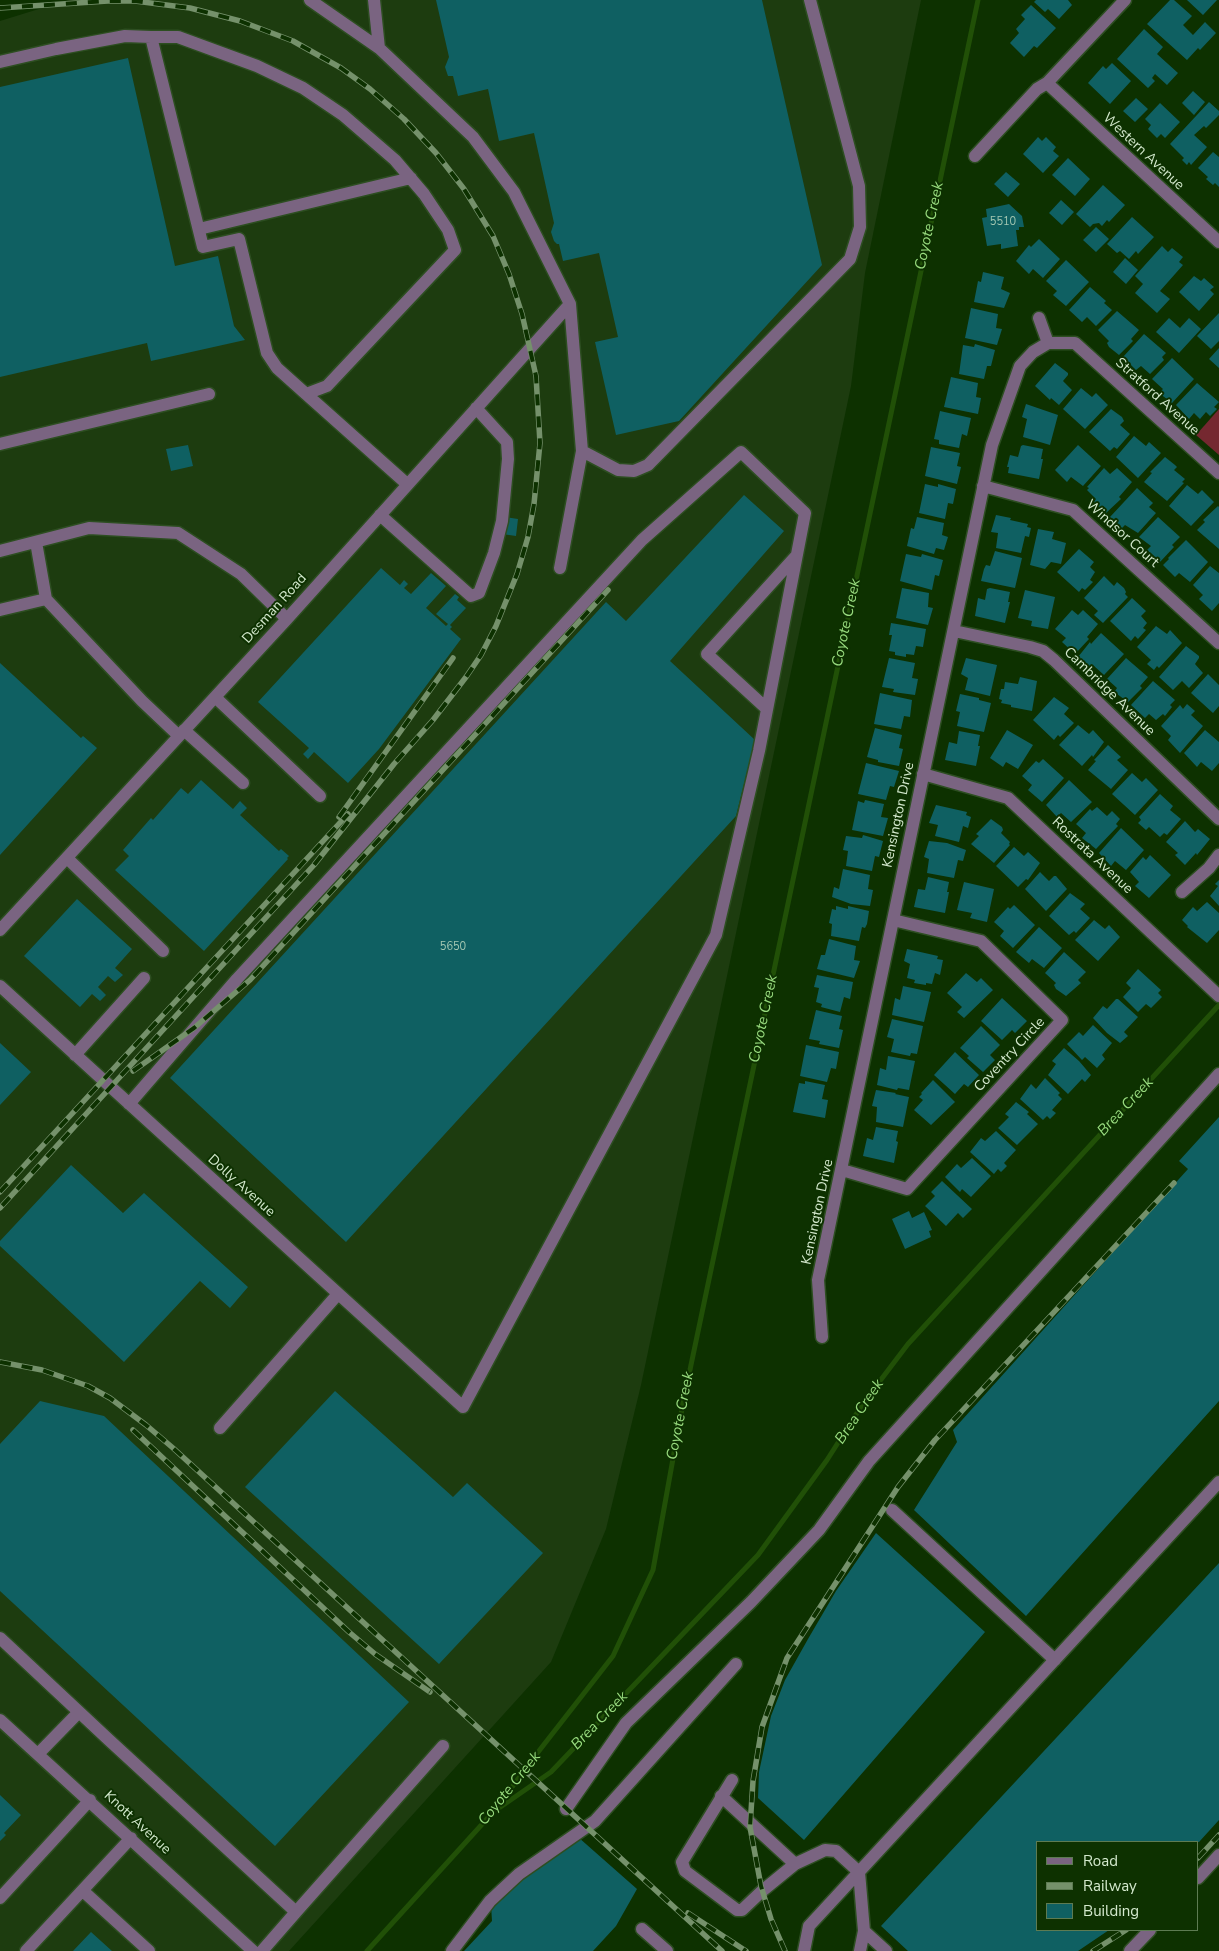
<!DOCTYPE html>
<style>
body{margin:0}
#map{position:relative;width:1219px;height:1951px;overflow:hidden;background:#0d3100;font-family:"Nunito Sans",sans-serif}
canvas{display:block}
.legend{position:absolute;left:1036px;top:1841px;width:162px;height:90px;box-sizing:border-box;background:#0d3100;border:1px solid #5d7b52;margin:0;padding:6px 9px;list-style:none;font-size:15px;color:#d4e9cd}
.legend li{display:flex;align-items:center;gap:10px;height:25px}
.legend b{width:25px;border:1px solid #5d7b52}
</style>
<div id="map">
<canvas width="1219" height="1951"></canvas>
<ul class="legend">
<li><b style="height:6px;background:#7a6481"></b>Road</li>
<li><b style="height:6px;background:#75916b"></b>Railway</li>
<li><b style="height:14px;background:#0f6062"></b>Building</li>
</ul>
</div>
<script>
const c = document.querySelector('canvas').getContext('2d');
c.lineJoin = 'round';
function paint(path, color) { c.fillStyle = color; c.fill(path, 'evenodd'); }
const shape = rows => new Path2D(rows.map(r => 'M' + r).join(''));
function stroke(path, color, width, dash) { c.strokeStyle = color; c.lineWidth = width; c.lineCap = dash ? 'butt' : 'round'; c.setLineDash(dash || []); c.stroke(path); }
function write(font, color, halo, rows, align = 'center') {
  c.font = font + ' "Nunito Sans",sans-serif'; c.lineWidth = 4; c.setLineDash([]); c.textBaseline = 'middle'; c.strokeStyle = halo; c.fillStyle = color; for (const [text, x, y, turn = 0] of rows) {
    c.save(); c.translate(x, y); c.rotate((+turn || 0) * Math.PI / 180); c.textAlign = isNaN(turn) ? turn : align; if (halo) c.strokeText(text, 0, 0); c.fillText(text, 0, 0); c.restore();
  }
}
paint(shape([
 [68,0,921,0,865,273,851,386,641,1385,606,1529,551,1662,289,1951,0,1951,0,21]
]), '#1d3c0f');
paint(shape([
 [1219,409,1219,455,1196,435]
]), '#752830');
stroke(shape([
 [499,1808,551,1772,758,1555,827,1460,864,1402,908,1344,1219,1005],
 [367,1951,495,1810,535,1756,613,1656,653,1570,683,1403,978,0]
]), '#215007', 5);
paint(shape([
 [436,0,762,0,822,265,679,421,616,435,595,342,618,337,599,253,563,261,559,244,557,244,554,241,551,232,554,223,534,133,499,141,488,89,458,96,453,76,448,76,445,67,449,57],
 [1036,0,1068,0,1072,5,1059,19,1048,9,1045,12,1034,2],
 [1170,0,1174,0,1192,16,1183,25,1193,35,1205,22,1216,33,1200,50,1198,48,1187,60,1147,24],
 [1187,0,1217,0,1203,15],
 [1031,5,1056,28,1037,48,1034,46,1024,57,1010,43,1019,33,1016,29,1025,19,1021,15],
 [1144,29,1163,47,1157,54,1178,73,1167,85,1155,74,1152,78,1155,81,1148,88,1117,59],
 [128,58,175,266,218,256,234,326,245,340,151,361,147,343,0,377,0,87],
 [1112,63,1131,81,1110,104,1088,83,1103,66,1106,69],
 [1193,91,1205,102,1194,115,1182,103],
 [1136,98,1148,109,1135,122,1123,111],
 [1209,102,1219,111,1219,115,1206,128,1204,126,1194,135,1207,147,1191,165,1189,162,1187,165,1182,160,1184,158,1170,144],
 [1160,103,1180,122,1165,138,1161,134,1157,138,1148,129,1151,125,1145,119],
 [1038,137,1042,141,1046,137,1056,147,1053,151,1059,156,1043,173,1023,154],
 [1213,152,1219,157,1219,187,1215,183,1213,185,1206,179,1208,177,1198,168],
 [1068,158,1090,179,1075,196,1052,175],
 [1006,172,1020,184,1008,197,994,184],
 [1103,185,1125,205,1109,222,1107,220,1102,226,1099,223,1093,224,1090,227,1076,214],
 [1061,200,1074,212,1062,225,1049,213],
 [1009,204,1022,216,1024,227,1019,227,1019,230,1016,230,1018,246,1001,249,1001,244,987,246,982,218,987,217,986,209],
 [1132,217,1154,237,1138,254,1136,251,1129,259,1120,251,1117,253,1107,244],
 [1096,227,1109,239,1096,252,1083,240],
 [1039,239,1060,259,1043,278,1033,269,1029,274,1016,261,1029,245,1031,247],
 [1162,246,1168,252,1172,248,1183,257,1179,262,1183,265,1160,291,1170,299,1157,313,1135,293,1143,284,1135,276],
 [1125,258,1138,270,1126,284,1113,272],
 [1066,260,1089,282,1066,306,1053,295,1057,291,1046,281],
 [983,272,1004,277,1001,289,1010,293,1004,308,974,302,978,281,981,282],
 [1194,276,1201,281,1204,278,1214,287,1210,290,1214,294,1199,311,1179,292],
 [1090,287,1106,301,1104,303,1112,310,1096,326,1087,317,1082,322,1069,310],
 [971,308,998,314,996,328,1002,329,997,345,965,338],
 [1117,311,1139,330,1131,339,1133,341,1119,355,1109,347,1107,343,1109,341,1098,330],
 [1219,313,1219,341,1211,349,1197,336],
 [1169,318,1180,328,1189,318,1201,329,1179,353,1156,332],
 [1144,334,1166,353,1162,357,1164,360,1150,374,1141,366,1136,370,1123,357],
 [975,344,995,350,991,366,987,366,984,379,959,374,963,345,974,347],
 [1219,348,1219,368,1209,359],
 [1172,358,1194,379,1172,403,1159,393,1163,389,1152,379],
 [1055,363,1068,373,1068,375,1063,381,1072,390,1059,405,1051,398,1050,400,1035,386],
 [951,377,978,383,976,397,981,398,978,414,944,407],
 [1197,383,1219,402,1214,407,1217,409,1210,416,1206,412,1200,419,1194,413,1189,419,1176,405],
 [1081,388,1092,397,1096,393,1108,405,1085,429,1063,409],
 [1026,404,1058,415,1050,445,1023,437,1027,419,1022,417],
 [1111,409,1122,417,1124,421,1120,425,1130,434,1117,449,1114,447,1110,451,1089,432],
 [940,411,971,418,967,436,962,434,959,448,939,444,939,440,934,439],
 [1134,436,1146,446,1149,442,1161,453,1138,478,1116,457],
 [188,445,193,466,171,471,166,449],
 [1023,445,1043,449,1041,459,1043,459,1039,479,1008,473,1009,467,1007,467,1010,455,1018,457,1021,446],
 [1078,445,1101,466,1083,486,1071,477,1067,482,1055,470],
 [931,447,960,453,957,466,961,467,957,484,925,476],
 [1165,457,1175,465,1177,467,1174,470,1185,479,1182,482,1184,483,1167,501,1144,482,1152,473,1150,472],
 [1104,468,1110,474,1117,468,1132,482,1119,497,1121,499,1106,513,1095,505,1094,502,1096,499,1087,490,1089,488,1087,487],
 [925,484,938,487,938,484,956,489,953,504,948,503,945,519,919,513],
 [1187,485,1198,494,1202,490,1214,502,1191,526,1169,506],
 [1137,488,1153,503,1149,507,1156,513,1138,533,1125,525,1122,528,1110,517],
 [744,495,784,531,670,661,755,740,736,816,346,1242,170,1078,606,602,626,621],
 [1218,506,1219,507,1219,549,1197,530,1205,522,1203,520],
 [996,515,1011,518,1010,520,1028,524,1027,527,1031,528,1029,537,1025,536,1021,553,996,548,998,533,991,532],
 [505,517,518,519,516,536,502,534],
 [917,517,944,523,942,535,948,537,944,550,936,548,934,554,907,546,911,528,914,529],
 [1158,517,1180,537,1172,545,1174,547,1160,562,1147,550,1151,546,1139,537],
 [1038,529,1054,532,1052,539,1066,543,1061,564,1051,562,1045,569,1030,565],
 [1186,540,1208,562,1190,582,1179,573,1175,577,1163,565,1169,559,1168,558],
 [1079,549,1094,562,1090,567,1095,572,1090,580,1093,582,1085,590,1082,588,1079,592,1057,572],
 [995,551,1022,558,1015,588,981,581,984,569,986,565,990,566],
 [906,554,921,557,922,554,943,560,939,576,935,575,932,590,900,581],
 [1210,566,1219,573,1219,603,1212,611,1199,599,1203,595,1193,585],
 [381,568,400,585,404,580,408,584,404,588,411,594,431,573,446,586,426,608,446,626,448,624,436,614,455,594,459,597,457,600,466,608,450,625,452,627,450,629,461,639,379,749,348,783,314,752,308,759,303,754,309,748,258,702],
 [1104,576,1114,586,1117,582,1124,588,1126,592,1125,594,1128,597,1103,623,1094,615,1098,611,1084,598],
 [902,588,929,593,928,607,933,608,928,625,896,618],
 [990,588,1010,592,1008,602,1010,602,1005,623,975,616,978,598,985,600,987,589],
 [1025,590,1055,597,1048,629,1031,626,1032,621,1018,618],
 [1132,598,1146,611,1141,616,1147,623,1143,628,1146,630,1138,639,1135,636,1131,641,1110,621],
 [1072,610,1078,615,1083,610,1098,624,1087,637,1089,639,1075,654,1062,642,1066,638,1055,629],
 [891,623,926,629,923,647,916,646,914,655,906,654,906,657,895,655,895,652,889,651,892,635,889,635],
 [1156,626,1167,634,1170,630,1182,643,1159,668,1157,666,1154,670,1147,664,1151,660,1137,647],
 [1101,633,1124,654,1104,675,1094,666,1090,670,1078,657,1090,642,1091,644],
 [1186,646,1199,656,1199,658,1195,664,1203,673,1189,688,1182,681,1173,690,1159,677],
 [889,658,915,663,912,678,918,679,915,695,893,692,894,689,882,687],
 [966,658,997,665,990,696,965,690,968,678,961,674],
 [1126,658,1148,677,1140,686,1142,688,1128,702,1117,694,1115,691,1117,688,1107,679],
 [0,663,81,738,83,736,97,748,0,855],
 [1208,674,1219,685,1219,706,1213,713,1191,693],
 [1020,677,1037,681,1032,711,1011,707,1011,705,1001,703,1002,700,999,699,1001,689,1004,689,1005,682,1018,684],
 [1153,681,1175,700,1170,705,1172,707,1165,716,1163,714,1156,720,1149,714,1145,718,1131,705],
 [880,693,912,700,910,717,904,716,901,729,874,724],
 [960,694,979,698,979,700,991,703,984,732,957,726,960,712,956,711],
 [1054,697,1069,708,1064,714,1074,723,1060,737,1058,735,1054,740,1033,720],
 [1187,704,1195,711,1191,715,1203,726,1180,753,1168,740,1171,736,1161,726,1180,705,1183,709],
 [1078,725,1089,734,1093,730,1104,742,1093,757,1092,755,1082,766,1059,745],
 [875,728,902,735,899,748,903,749,899,766,878,762,878,760,867,757],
 [1007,730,1033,745,1018,769,1006,762,1003,767,990,758],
 [1205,730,1219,742,1219,763,1212,771,1201,762,1197,767,1184,753],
 [959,731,980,735,978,746,980,746,976,766,945,760,949,742,957,744],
 [1108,745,1121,757,1117,760,1128,770,1111,789,1088,770,1096,761,1094,760],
 [1043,759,1064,778,1042,802,1028,790,1032,785,1022,776,1036,761,1039,763],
 [866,763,899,771,894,787,890,786,886,800,858,794],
 [1132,773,1142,782,1146,778,1158,790,1135,815,1112,794],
 [201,780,233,809,240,801,247,808,240,815,279,851,281,849,289,856,287,858,288,859,204,951,115,870,129,856,123,850,151,818,153,820,181,788,188,794],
 [1069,780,1092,802,1071,822,1061,813,1057,817,1046,805],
 [1160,794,1173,806,1170,810,1181,819,1167,835,1164,833,1160,837,1149,827,1146,830,1138,823,1141,820,1139,817],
 [865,800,884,804,881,817,888,818,883,836,852,830,858,801,864,803],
 [936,805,967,812,966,815,971,817,968,828,963,826,959,842,935,836,938,825,929,823],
 [1097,807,1107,816,1112,811,1120,819,1116,824,1118,826,1096,849,1082,838,1086,833,1076,824,1090,809,1092,811],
 [991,819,1002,827,1003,830,1001,833,1010,842,1009,844,1010,845,994,863,971,844,979,836,976,834],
 [1185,821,1195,832,1198,829,1210,839,1197,855,1196,853,1185,865,1175,855,1178,853,1166,842],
 [1121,828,1144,850,1126,870,1115,861,1111,866,1099,853],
 [863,835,883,841,879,857,875,856,872,871,846,866,848,851,843,850,846,836,862,838],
 [929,841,947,843,966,850,963,861,958,860,954,878,927,873,929,859,924,857],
 [1014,847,1024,856,1028,852,1040,863,1028,880,1026,879,1018,887,996,866],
 [1150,855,1171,875,1149,898,1135,886,1139,882,1130,872,1143,857,1146,860],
 [843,869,870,875,868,889,873,890,870,906,851,904,832,897,834,887,839,889],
 [1040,872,1049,881,1054,876,1056,876,1067,889,1046,911,1025,889],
 [928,877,949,882,947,892,949,892,945,913,914,907,918,889,925,890],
 [1219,880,1219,906,1210,896,1218,886,1215,884],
 [964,882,994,889,987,922,970,918,972,913,957,910],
 [1070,893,1085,904,1080,909,1090,918,1076,933,1074,931,1069,935,1049,916],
 [77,899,132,949,115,968,123,975,115,982,108,976,98,987,106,995,100,1001,92,994,80,1007,24,956],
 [1207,902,1219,913,1219,930,1207,943,1187,927,1188,926,1182,920,1193,907,1197,911],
 [1014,905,1035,925,1013,948,1000,936,1004,931,994,922,1008,907,1010,909],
 [836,906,848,909,848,906,869,911,867,924,865,928,862,927,859,941,831,936,832,924,829,923,832,909,836,910],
 [1094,920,1105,929,1109,925,1120,937,1098,961,1075,940],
 [1039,927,1062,948,1044,968,1032,959,1029,963,1016,952],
 [829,939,856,946,854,960,860,961,854,978,817,969,821,955,825,955],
 [907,949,938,956,937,959,943,960,940,975,935,973,932,984,926,983,926,985,914,983,915,980,907,978,910,964,904,961],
 [1064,952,1086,972,1078,980,1081,983,1066,996,1056,989,1054,985,1056,983,1045,973],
 [1138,969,1161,990,1158,993,1162,997,1151,1008,1146,1004,1138,1012,1123,997,1131,988,1126,983],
 [966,973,977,982,981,978,993,990,964,1018,957,1012,962,1007,947,993],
 [817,975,853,982,850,999,844,997,840,1012,821,1007,822,1004,816,1002,819,988,814,987],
 [903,986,931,992,924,1022,892,1015,895,998,900,1000],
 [1002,998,1027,1021,1015,1033,1012,1030,1002,1040,981,1021],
 [1116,999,1118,999,1138,1017,1124,1032,1128,1036,1120,1043,1107,1033,1093,1018,1103,1006,1107,1009],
 [816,1010,842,1016,839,1029,843,1030,839,1048,819,1044,820,1041,809,1039],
 [892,1019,923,1026,917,1054,911,1053,910,1056,891,1052,894,1039,887,1037],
 [1093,1025,1112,1043,1102,1055,1105,1059,1097,1068,1085,1057,1082,1060,1067,1044,1079,1032,1083,1036],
 [981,1026,1000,1045,990,1055,995,1060,983,1072,967,1058,969,1056,960,1048],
 [0,1043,31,1072,0,1105],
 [806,1045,839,1052,836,1069,831,1068,827,1082,800,1076],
 [1064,1048,1079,1061,1091,1075,1085,1082,1082,1079,1068,1094,1048,1075,1056,1064,1052,1061],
 [955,1052,979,1075,968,1087,964,1084,955,1094,934,1075],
 [888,1056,915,1061,909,1090,898,1088,897,1090,877,1085,880,1068,886,1070],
 [1045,1078,1060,1093,1058,1095,1062,1099,1052,1110,1056,1113,1050,1119,1047,1116,1043,1120,1020,1099,1031,1084,1036,1089],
 [933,1080,955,1102,931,1125,914,1110,923,1100,919,1097,922,1094,921,1093],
 [805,1081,825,1085,822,1099,828,1100,825,1118,793,1112,799,1083,805,1084],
 [876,1090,896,1093,895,1094,909,1097,903,1127,876,1122,877,1107,872,1106],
 [1016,1102,1029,1112,1027,1114,1038,1124,1017,1145,998,1128,1009,1117,1005,1114],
 [1219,1117,1219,1401,1026,1616,914,1510,957,1442,953,1430,1188,1169,1179,1161],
 [876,1127,898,1131,896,1141,898,1142,894,1163,863,1156,867,1138,873,1140],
 [996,1131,1016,1150,1004,1163,1007,1166,1001,1172,998,1169,994,1174,970,1152,981,1138,985,1141],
 [972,1158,991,1176,971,1197,962,1189,960,1192,945,1177,957,1164,961,1168],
 [71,1165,123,1213,144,1193,248,1287,230,1308,200,1281,124,1362,0,1246,0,1241],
 [942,1181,972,1209,963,1218,958,1213,946,1226,925,1206,935,1196,931,1192],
 [909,1211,912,1218,924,1212,932,1230,929,1231,931,1237,905,1249,892,1219],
 [335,1391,453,1497,467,1483,543,1553,439,1664,245,1487],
 [40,1401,104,1416,409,1702,275,1846,0,1591,0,1444],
 [876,1533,985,1632,804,1840,758,1798,759,1772,771,1716,785,1680,808,1639,836,1591],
 [1219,1563,1219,1820,1199,1842,1038,1842,1038,1930,1109,1930,1078,1951,908,1951,881,1926],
 [0,1795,21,1815,4,1833,6,1835,0,1841],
 [578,1837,637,1889,616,1926,593,1951,464,1951,492,1921,491,1905,520,1877],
 [91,1932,112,1951,73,1951]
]), '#0f6062');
const minor = shape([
 [310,0,379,48,473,137,514,192,570,304,582,451],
 [374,0,379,48],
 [0,62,56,49,125,36,151,37,178,37,257,66,303,88,343,115,395,160,424,194,448,230,455,250,327,386,306,394,277,368,267,353,239,239,203,247,151,37],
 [1047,83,1219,242],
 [975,156,1037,89,1047,83,1125,0],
 [199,229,411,178],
 [1039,318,1048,343],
 [306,394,407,484],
 [0,444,209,394],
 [983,486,1073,510,1219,643],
 [380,515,471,596,479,593,494,553,502,521,508,459,507,442,476,408],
 [0,551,89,528,178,533,241,574,287,619],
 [560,568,582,451,618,470,634,471,648,465,850,259,860,227,859,186,810,0],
 [46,599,142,701,179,736],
 [0,610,46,599,36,542],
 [954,631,1030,647,1043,651,1054,660,1219,819],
 [215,697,320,796],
 [767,709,707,654,797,555],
 [184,730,243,783],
 [923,774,1008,798,1219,996],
 [67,858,163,951],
 [1182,892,1209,868,1219,855],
 [0,930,287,619,570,304],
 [0,986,113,1089,463,1407,716,935,759,751,805,513,741,452,642,540,237,979,129,1104],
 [75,1055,144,978],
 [842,1170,907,1189,1062,1020,981,941,893,920],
 [822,1337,818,1280,992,445,1020,366,1033,352,1048,343,1075,343,1219,473],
 [220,1428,338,1294],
 [892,1510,1055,1660],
 [0,1638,109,1740,296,1912,262,1951],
 [0,1720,253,1951],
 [38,1754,79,1712],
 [732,1780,682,1862,685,1871,737,1910,742,1910,762,1891,795,1864,825,1850,836,1851,859,1872,864,1931,860,1951],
 [721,1796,795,1864],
 [566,1809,626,1723,751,1602,819,1530,869,1461,1219,1074],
 [1198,1878,1219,1855],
 [83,1891,149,1951],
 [0,1898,90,1800],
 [296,1912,443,1746],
 [642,1929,667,1951],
 [864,1931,886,1951],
 [26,1951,131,1838],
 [452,1951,490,1901,519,1874,595,1821,736,1664],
 [804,1951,809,1926,1219,1482],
 [1130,1951,1150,1930]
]);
stroke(minor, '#2d4e21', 15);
stroke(minor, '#7a6481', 12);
const rail = shape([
 [0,8,108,1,135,1,190,8,240,21,293,41,341,68,370,89,404,119,436,153,464,189,493,236,509,274,522,314,536,376,540,443,534,504,528,537,517,574,496,626,481,655,466,677,433,720,394,764,314,865,0,1208],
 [339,817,453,658],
 [133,1071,194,1028,250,980,608,590],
 [0,1192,348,814],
 [0,1362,42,1370,88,1386,110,1398,146,1425,173,1448,722,1951],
 [133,1430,349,1632,375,1654,430,1692],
 [1198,1858,1219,1835],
 [688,1913,746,1951],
 [785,1951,771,1919,761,1886,750,1827,753,1781,762,1727,787,1658,898,1487,935,1440,1174,1183],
 [1093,1951,1126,1930]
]);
stroke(rail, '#75916b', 5.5);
stroke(rail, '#0d3100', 4, [11]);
write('11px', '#a3c7b2', null, [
 ["5510",1003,222],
 ["5650",453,947]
]);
write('14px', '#d4e9cd', '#0d3100', [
 ["Western Avenue",1143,152,43],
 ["Stratford Avenue",1157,397,42],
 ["Windsor Court",1122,534,42],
 ["Desman Road",275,609,-48],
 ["Cambridge Avenue",1109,692,44],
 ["Kensington Drive",899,815,-78],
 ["Rostrata Avenue",1092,856,43],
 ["Coventry Circle",1010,1055,-47],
 ["Dolly Avenue",241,1186,42],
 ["Kensington Drive",818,1212,-78],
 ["Knott Avenue",137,1823,43]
]);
write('italic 15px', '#98db7e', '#0d3100', [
 ["Coyote Creek",930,226,-78],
 ["Coyote Creek",847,623,-78],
 ["Coyote Creek",764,1019,-78],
 ["Brea Creek",1126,1107,-47],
 ["Brea Creek",860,1412,-56],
 ["Coyote Creek",681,1416,-79],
 ["Brea Creek",600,1721,-46],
 ["Coyote Creek",510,1789,-51]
]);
</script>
